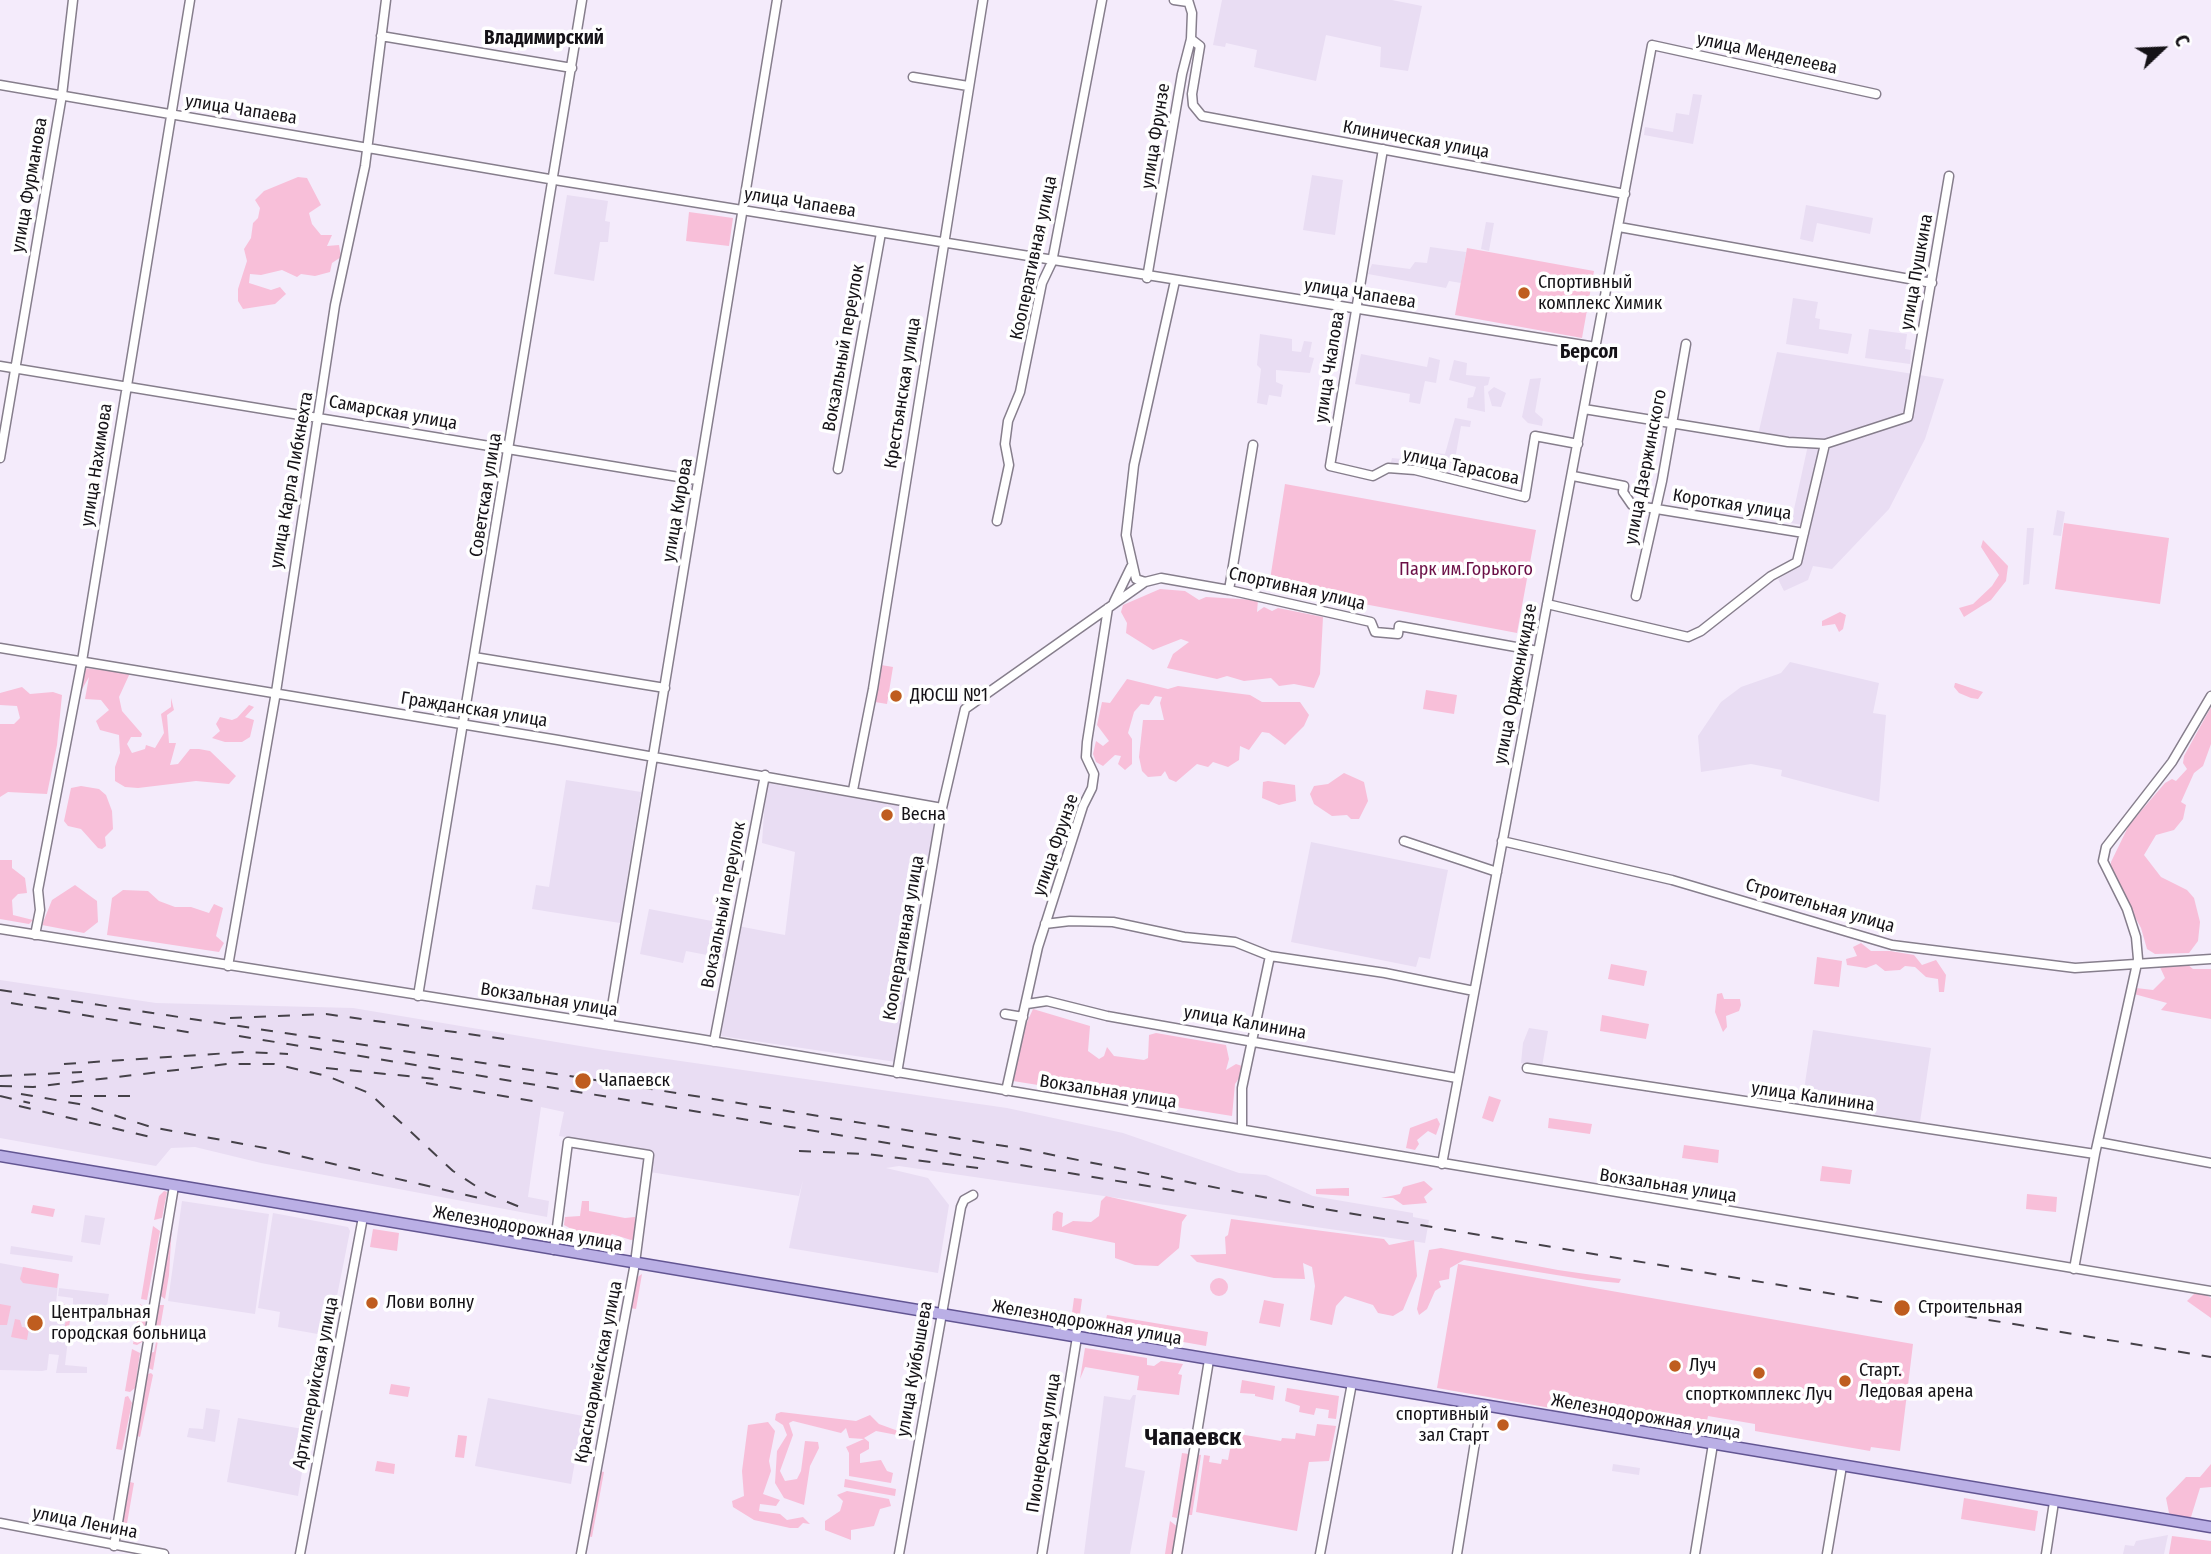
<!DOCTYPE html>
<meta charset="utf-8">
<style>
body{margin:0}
#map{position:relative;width:2211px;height:1554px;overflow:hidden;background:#f4ebfb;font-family:"Fira Sans Condensed",sans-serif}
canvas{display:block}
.north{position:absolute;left:2127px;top:14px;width:70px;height:70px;-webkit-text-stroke:5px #fff;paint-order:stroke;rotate:67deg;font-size:19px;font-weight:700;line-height:28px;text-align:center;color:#151217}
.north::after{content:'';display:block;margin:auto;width:24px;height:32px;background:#151217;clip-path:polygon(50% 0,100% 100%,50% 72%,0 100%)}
</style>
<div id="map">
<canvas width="2211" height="1554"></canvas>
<div class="north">С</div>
</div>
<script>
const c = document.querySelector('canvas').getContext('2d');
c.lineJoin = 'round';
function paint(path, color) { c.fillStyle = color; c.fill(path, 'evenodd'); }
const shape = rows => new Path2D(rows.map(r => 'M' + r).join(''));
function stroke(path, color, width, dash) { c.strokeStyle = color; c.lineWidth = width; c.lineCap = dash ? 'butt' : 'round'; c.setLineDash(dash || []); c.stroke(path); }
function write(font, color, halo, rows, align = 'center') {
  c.font = font + ' "Fira Sans Condensed",sans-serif'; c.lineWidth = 7; c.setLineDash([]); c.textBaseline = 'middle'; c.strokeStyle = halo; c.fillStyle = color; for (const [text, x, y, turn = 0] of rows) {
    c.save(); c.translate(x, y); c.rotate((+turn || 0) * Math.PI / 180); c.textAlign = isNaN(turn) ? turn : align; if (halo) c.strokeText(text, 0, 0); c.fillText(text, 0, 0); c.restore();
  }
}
paint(shape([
 [1222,0,1392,0,1422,6,1408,71,1380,67,1381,47,1326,35,1316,81,1254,67,1257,50,1226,43,1225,47,1213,45],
 [1693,94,1702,95,1693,144,1644,135,1645,127,1673,132,1676,113,1689,115],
 [1312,175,1343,180,1335,235,1303,230],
 [567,195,608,201,605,221,610,222,608,242,600,242,594,281,554,274],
 [1806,205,1873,218,1870,234,1817,223,1813,242,1800,239],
 [1486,222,1494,223,1489,251,1481,249],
 [1430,247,1466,252,1461,283,1449,281,1446,288,1368,274,1372,264,1410,269,1415,262,1427,263],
 [1793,298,1818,302,1815,318,1820,319,1819,329,1852,334,1848,354,1786,344],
 [1869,329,1907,334,1905,349,1911,350,1910,364,1865,358],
 [1260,334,1292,339,1292,351,1301,352,1304,341,1312,342,1309,357,1314,358,1310,373,1276,370,1276,382,1283,385,1281,397,1269,395,1267,405,1257,403,1261,369,1257,365],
 [1777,352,1944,379,1925,439,1889,509,1832,569,1813,566,1808,580,1784,591,1778,579,1797,568,1808,526,1791,523,1808,445,1758,435],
 [1361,354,1427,367,1429,357,1440,360,1436,383,1425,381,1420,404,1409,402,1410,394,1355,384],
 [1454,360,1467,363,1466,375,1490,377,1488,385,1484,386,1485,412,1467,408,1468,398,1473,397,1476,387,1449,380],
 [1541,378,1535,412,1543,419,1542,426,1528,423,1522,417,1530,379],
 [1494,387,1506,393,1501,407,1492,406,1488,392],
 [1455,418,1471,421,1470,427,1461,426,1455,459,1462,464,1458,476,1451,474,1452,463,1439,462,1436,469,1431,470,1432,462,1418,460,1415,470,1390,466,1392,458,1402,459,1414,451,1445,454],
 [2057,510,2065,512,2061,536,2053,535],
 [2027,528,2034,528,2029,584,2023,585],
 [1790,662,1879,683,1873,713,1886,715,1879,802,1781,776,1782,770,1751,764,1701,772,1698,736,1721,702,1741,687,1781,673],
 [566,780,641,792,620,923,532,909,536,885,549,887],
 [766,783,939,812,896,1062,721,1036,733,960,686,951,683,963,640,954,649,909,785,935,795,852,762,843],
 [1311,842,1448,870,1430,959,1419,957,1416,967,1291,942],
 [0,980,156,1003,353,1008,604,1050,1007,1108,1123,1133,1239,1173,1266,1175,1313,1196,1413,1213,1413,1217,1429,1220,1425,1243,899,1166,886,1168,928,1178,949,1205,938,1273,789,1248,803,1180,799,1196,650,1172,652,1155,647,1151,559,1136,564,1112,541,1107,528,1197,549,1201,547,1217,261,1163,195,1147,171,1148,156,1166,0,1138],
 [1529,1028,1548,1031,1542,1067,1521,1063,1523,1043],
 [1813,1030,1931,1048,1920,1122,1802,1103],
 [182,1201,269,1214,255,1314,168,1301],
 [273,1213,348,1227,350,1231,329,1336,278,1327,280,1312,258,1308],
 [85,1215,105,1218,100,1245,81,1242],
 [11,1246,73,1256,72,1262,10,1254],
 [0,1263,59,1274,56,1303,66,1305,71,1314,65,1365,87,1367,87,1373,56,1373,59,1355,49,1354,47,1370,42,1371,0,1370],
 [59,1288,109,1294,106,1312,73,1305,73,1298,58,1296],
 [1133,1395,1136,1395,1125,1467,1145,1471,1130,1554,1084,1554,1104,1396,1130,1400],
 [488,1398,583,1416,571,1484,475,1466],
 [206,1408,220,1410,215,1442,187,1437,189,1428,203,1429],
 [238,1418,309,1430,298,1496,227,1482],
 [1613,1464,1640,1468,1639,1475,1612,1471],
 [2168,1535,2164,1554,2123,1554,2125,1545,2134,1546,2136,1541]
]), '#e9ddf3');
paint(shape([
 [298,177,307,178,321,205,309,213,312,224,321,235,332,235,327,246,339,245,341,257,332,263,330,272,315,276,301,274,297,277,282,270,261,275,250,274,249,283,271,290,280,287,286,294,275,304,243,309,238,301,238,289,247,261,244,249,251,238,253,223,258,218,260,208,255,200,264,191],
 [689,212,733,218,729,246,686,241],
 [1467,248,1594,271,1582,338,1455,315],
 [1285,484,1536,530,1517,633,1269,586],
 [2064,523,2169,538,2160,604,2055,589],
 [1983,540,2008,566,2006,581,1991,600,1964,617,1959,608,1973,604,1992,586,1999,575,1981,547],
 [1160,589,1185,591,1199,600,1206,597,1258,600,1257,612,1264,607,1272,611,1278,608,1323,617,1320,674,1314,688,1294,684,1279,686,1271,678,1244,681,1227,676,1217,679,1167,668,1173,654,1189,642,1181,639,1153,650,1126,633,1127,623,1121,612,1123,605],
 [1840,612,1846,615,1843,629,1839,632,1835,624,1822,626,1822,621],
 [881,665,893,667,887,704,875,702],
 [84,668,130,673,119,697,122,711,142,734,141,737,131,737,127,744,132,753,145,749,146,745,155,748,164,733,161,714,171,707,171,698,174,710,167,715,169,743,176,743,170,765,178,764,190,749,199,749,210,751,236,776,229,784,196,781,138,788,125,787,115,781,115,767,120,753,119,735,100,730,96,721,109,710,101,700,85,699,89,677,81,691],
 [1127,679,1168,689,1178,686,1250,695,1262,702,1300,702,1309,715,1304,726,1285,745,1269,733,1262,732,1249,750,1240,746,1239,760,1228,767,1213,762,1208,767,1197,764,1176,782,1169,779,1165,771,1161,776,1148,777,1142,771,1139,757,1143,720,1164,720,1160,703,1162,697,1155,696,1149,705,1141,704,1134,712,1128,733,1132,739,1132,764,1125,770,1118,764,1121,756,1115,755,1103,766,1096,762,1093,754,1096,741,1103,746,1109,741,1097,725,1102,702,1110,703],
 [1955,683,1956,683,1983,692,1978,699,1971,698,1959,693,1954,687],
 [22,687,30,694,53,692,62,695,57,745,47,794,8,792,0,797,0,724,14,724,20,718,17,706,0,705,0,693],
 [1426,690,1457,695,1454,714,1423,709],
 [249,705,254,707,245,717,254,720,250,737,242,742,225,742,212,738,220,731,216,724,220,717,232,720,237,718],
 [2211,707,2211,744,2203,766,2194,773,2181,802,2186,805,2183,819,2174,830,2156,835,2144,855,2161,877,2187,890,2194,898,2200,922,2198,941,2189,953,2155,954,2147,949,2141,928,2111,873,2111,862,2129,825,2165,783,2172,779,2176,781,2187,769,2183,763,2184,756],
 [1344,773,1364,782,1368,801,1359,819,1351,819,1347,815,1332,816,1314,804,1310,794,1314,786,1328,784],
 [1268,781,1295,785,1296,801,1279,805,1262,798,1263,782],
 [81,786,99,789,106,795,112,811,113,829,105,837,106,846,102,849,98,848,81,829,68,826,64,821,71,788],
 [0,860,12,860,12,868,25,878,27,893,18,894,12,900,13,915,33,920,29,924,0,919],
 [75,885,97,901,98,922,84,933,42,925,52,900],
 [123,890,148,891,159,901,175,907,191,907,209,913,214,904,223,908,216,936,224,943,219,952,107,935,112,898],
 [1861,943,1871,951,1890,951,1914,955,1922,965,1936,960,1946,975,1944,992,1939,992,1938,979,1926,977,1915,967,1905,966,1900,970,1885,971,1876,964,1866,968,1847,965,1846,959,1857,956,1853,947],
 [1817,957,1842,961,1839,987,1814,984],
 [2182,960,2193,969,2211,969,2211,1019,2161,1010,2167,1003,2134,994,2136,988,2153,990,2165,978,2159,965],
 [1611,964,1647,971,1644,986,1608,979],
 [1722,993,1724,999,1740,999,1741,1005,1739,1011,1726,1016,1727,1027,1723,1032,1715,1012,1717,994],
 [1033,1009,1090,1026,1088,1051,1099,1059,1104,1056,1107,1047,1114,1056,1144,1060,1148,1058,1149,1035,1156,1033,1226,1045,1229,1059,1226,1070,1236,1064,1242,1066,1242,1074,1235,1084,1232,1116,1013,1081,1023,1031],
 [1602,1015,1649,1024,1646,1039,1600,1031],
 [1489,1096,1501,1100,1493,1122,1482,1118],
 [1437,1118,1440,1124,1436,1135,1428,1131,1417,1140,1419,1144,1415,1150,1406,1148,1410,1128],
 [1549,1118,1592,1124,1590,1134,1548,1128],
 [1684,1145,1719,1150,1718,1163,1682,1158],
 [1822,1166,1852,1170,1850,1184,1820,1181],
 [1424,1181,1433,1189,1424,1197,1427,1203,1403,1205,1393,1198,1381,1198,1400,1194,1403,1187],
 [1345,1188,1349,1188,1349,1196,1316,1194,1316,1189],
 [164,1191,167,1192,162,1218,154,1220,159,1196],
 [2027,1194,2057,1197,2056,1212,2026,1209],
 [1106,1196,1187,1215,1182,1222,1179,1248,1158,1266,1135,1265,1115,1258,1115,1243,1052,1230,1053,1214,1057,1211,1063,1213,1062,1227,1073,1221,1091,1222,1099,1216,1101,1201],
 [582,1201,589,1201,589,1211,625,1218,635,1217,635,1239,631,1240,612,1234,606,1240,579,1233,564,1225,565,1217,580,1216],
 [33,1205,55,1209,53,1217,31,1213],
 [1231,1219,1384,1239,1389,1245,1414,1240,1417,1276,1403,1310,1393,1316,1378,1313,1373,1305,1345,1296,1336,1306,1332,1325,1310,1320,1315,1286,1312,1267,1303,1263,1305,1279,1274,1278,1197,1262,1190,1255,1226,1254,1225,1237,1228,1235],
 [172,1224,169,1275,165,1299,159,1295],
 [153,1226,160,1231,147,1300,141,1299],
 [373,1229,399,1233,397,1251,370,1247],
 [1441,1248,1558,1270,1621,1279,1619,1283,1587,1280,1464,1260,1450,1268,1449,1279,1439,1281,1441,1287,1435,1291,1427,1309,1419,1315,1417,1309,1429,1250],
 [1458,1264,1913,1344,1900,1451,1871,1447,1870,1451,1755,1431,1755,1424,1708,1416,1704,1435,1437,1388],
 [23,1267,59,1274,57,1288,23,1283,20,1279],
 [642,1274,636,1309,630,1308,636,1278],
 '1210 1287a9 9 0 1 1 18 0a9 9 0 1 1-18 0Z',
 [2201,1292,2211,1298,2211,1318,2187,1301,2195,1293],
 [1074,1298,1082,1299,1078,1329,1070,1328],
 [1264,1300,1284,1304,1280,1327,1259,1323],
 [55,1303,66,1305,71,1314,68,1332,64,1331,66,1319,58,1318],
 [0,1304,11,1306,7,1325,0,1325],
 [140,1304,148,1310,142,1342,137,1345,133,1344],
 [157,1305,164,1305,153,1370,146,1367,148,1353,154,1352,158,1332,153,1328],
 [1107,1315,1208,1332,1206,1346,1104,1328],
 [15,1319,20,1320,22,1327,29,1328,27,1340,11,1337],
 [1085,1348,1147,1358,1147,1365,1154,1366,1161,1361,1183,1364,1178,1374,1182,1375,1179,1395,1137,1390,1139,1376,1085,1367,1080,1379],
 [132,1349,140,1353,135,1388,130,1392,125,1391],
 [151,1373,153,1375,140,1437,135,1435,145,1375],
 [1242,1380,1275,1386,1273,1400,1255,1396,1255,1394,1240,1393],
 [391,1384,410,1387,408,1397,389,1394],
 [910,1386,914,1387,904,1429,902,1427],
 [1287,1388,1339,1396,1336,1419,1328,1418,1329,1410,1316,1408,1314,1415,1299,1412,1300,1406,1285,1401],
 [128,1396,132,1403,122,1450,116,1449,125,1397],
 [781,1412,856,1421,870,1415,879,1424,901,1432,897,1435,876,1431,864,1438,869,1442,869,1449,860,1454,860,1463,881,1460,887,1471,893,1473,891,1483,849,1476,849,1453,846,1447,864,1439,849,1438,846,1428,841,1433,793,1421,789,1423,793,1435,780,1471,785,1481,797,1479,801,1471,805,1441,818,1442,819,1448,810,1466,804,1505,784,1498,775,1483,777,1451,787,1435,783,1425,775,1420,776,1414],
 [768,1422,775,1431,769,1461,771,1471,763,1494,780,1500,776,1506,760,1504,759,1511,780,1514,787,1520,803,1517,810,1524,803,1523,798,1528,790,1528,754,1520,733,1507,732,1501,744,1496,742,1471,748,1425],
 [1317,1424,1336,1426,1329,1461,1309,1462,1297,1531,1196,1512,1204,1455,1210,1456,1209,1462,1221,1464,1222,1459,1228,1460,1233,1433,1281,1441,1282,1438,1295,1439,1296,1433,1315,1436],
 [458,1435,467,1436,464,1458,455,1457],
 [1182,1453,1189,1454,1177,1518,1172,1517],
 [1195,1454,1201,1455,1192,1515,1186,1515],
 [377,1461,395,1464,394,1474,375,1471],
 [2211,1464,2211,1487,2200,1488,2191,1517,2177,1518,2169,1513,2166,1498,2186,1477,2200,1477],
 [599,1471,604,1472,592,1537,587,1536],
 [845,1479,896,1489,895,1496,844,1487],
 [130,1482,134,1483,125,1535,121,1533],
 [847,1491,889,1499,891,1506,880,1509,874,1526,851,1530,851,1540,825,1530,825,1521,840,1511,843,1501,837,1495],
 [1964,1498,2038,1511,2035,1531,1961,1519],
 [1170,1521,1178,1527,1174,1554,1165,1554],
 [2172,1536,2211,1541,2211,1554,2169,1554]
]), '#f8bfd9');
const minor = shape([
 [1174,0,1188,2],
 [381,36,572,68],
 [1191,39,1200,46,1192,94,1193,105,1202,116,1625,194],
 [913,77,968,86],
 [0,85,555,180,1596,347],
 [1383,149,1330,466,1373,476,1388,468,1415,470,1525,497,1535,436,1578,444],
 [1619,227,1932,283],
 [1147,278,1182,74,1191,39,1192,13,1188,0],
 [0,366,697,480],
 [1584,409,1788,442,1825,444],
 [0,458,62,95,73,0],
 [838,469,881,233],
 [1573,476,1624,486,1623,492,1632,505,1804,533],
 [997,521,1009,465,1005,444,1008,421,1020,392,1042,283,1052,262,1102,0],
 [1145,582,1136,579,1126,535,1134,465,1175,281],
 [1229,590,1253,445],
 [1636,596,1662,481,1686,344],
 [1114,602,1131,567],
 [1547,604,1688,637,1701,631,1771,576,1797,562,1825,444,1908,417,1949,176],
 [0,648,558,740,942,808],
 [474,657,665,688],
 [853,790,873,689,983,0],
 [1404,841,1497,872],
 [1502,841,1672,880,1892,945,2075,968,2211,959],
 [1045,924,1070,921,1113,922,1184,937,1235,942,1270,956,1385,973,1474,991],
 [0,929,699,1039,2211,1291],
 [35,935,40,910,38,890,82,661,190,0],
 [228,966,276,692,335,305,365,166,386,0],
 [418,996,582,0],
 [1027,1004,1047,1001,1107,1016,1457,1078],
 [1005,1014,1023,1017],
 [609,1025,777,0],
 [714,1042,765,775],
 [1527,1068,2095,1154],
 [897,1073,942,808,965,709,1145,582,1161,578,1229,590,1371,622,1375,632,1398,634,1399,626,1538,651],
 [1006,1091,1038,947,1083,806,1092,788,1094,774,1086,757,1087,742,1108,608],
 [1242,1129,1242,1088,1270,956],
 [2098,1142,2211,1163],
 [1442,1164,1652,45,1876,94],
 [554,1250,568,1142,649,1155,635,1263,581,1554],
 [2074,1269,2095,1154,2138,959,2136,937,2127,909,2103,861,2106,847,2172,762,2211,696],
 [0,1523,164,1554],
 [114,1546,174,1186],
 [300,1554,363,1217],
 [899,1554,961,1207,964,1200,973,1195],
 [1042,1554,1077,1337],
 [1177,1554,1209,1360],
 [1320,1554,1352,1383],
 [1457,1554,1481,1405],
 [1695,1554,1713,1444],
 [1827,1554,1842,1466],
 [2046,1554,2054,1502]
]);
const major = shape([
 [0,1156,2211,1527]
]);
stroke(minor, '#867e8c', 11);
stroke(major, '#625592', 13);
stroke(minor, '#fff', 8);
stroke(major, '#baafe5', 10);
stroke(shape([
 [0,990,583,1078,1023,1149,1318,1208,2211,1357],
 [11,1003,199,1034],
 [230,1018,326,1014,504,1039],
 [239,1036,1178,1191],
 [64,1064,244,1052,288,1054],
 [326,1068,437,1079],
 [0,1076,82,1072],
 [426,1083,533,1101],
 [0,1086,33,1087,227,1064,274,1064,327,1076,369,1093,453,1171,488,1194,520,1207],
 [21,1094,79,1104,151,1127,265,1148,488,1200],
 [0,1096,30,1103],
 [70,1096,137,1096],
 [19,1106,159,1139],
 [799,1151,866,1154,979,1168]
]), '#454148', 2, [12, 12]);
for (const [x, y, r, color] of [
 [1524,293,7,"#bf5d1f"],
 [896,696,7,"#bf5d1f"],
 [887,815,7,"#bf5d1f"],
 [583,1081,9,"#bf5d1f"],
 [372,1303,7,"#bf5d1f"],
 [1902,1308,9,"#bf5d1f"],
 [35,1323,9,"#bf5d1f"],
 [1675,1366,7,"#bf5d1f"],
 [1759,1373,7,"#bf5d1f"],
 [1845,1381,7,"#bf5d1f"],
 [1503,1425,7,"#bf5d1f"]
]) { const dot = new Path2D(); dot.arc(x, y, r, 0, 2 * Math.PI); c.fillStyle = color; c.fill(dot); stroke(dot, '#fff', 2.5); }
write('18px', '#151217', '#fff', [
 ["улица Менделеева",1767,54,12],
 ["улица Чапаева",241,110,9],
 ["улица Фрунзе",1156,136,-81],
 ["Клиническая улица",1416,140,10],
 ["улица Фурманова",30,185,-80],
 ["улица Чапаева",800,203,9],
 ["Кооперативная улица",1034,258,-78],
 ["улица Пушкина",1917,272,-80],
 ["улица Чапаева",1360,294,9],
 ["Вокзальный переулок",844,348,-80],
 ["улица Чкалова",1330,367,-81],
 ["Крестьянская улица",903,393,-81],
 ["Самарская улица",393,413,10],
 ["улица Нахимова",97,465,-81],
 ["улица Тарасова",1461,467,12],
 ["улица Дзержинского",1646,467,-79],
 ["улица Карла Либкнехта",292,480,-80],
 ["Советская улица",486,495,-81],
 ["Короткая улица",1732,505,9],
 ["улица Кирова",678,510,-80],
 ["Спортивная улица",1297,589,13],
 ["улица Орджоникидзе",1516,684,-79],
 ["Гражданская улица",474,710,9],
 ["улица Фрунзе",1056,845,-71],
 ["Вокзальный переулок",724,905,-79],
 ["Строительная улица",1820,906,16],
 ["Кооперативная улица",904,938,-80],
 ["Вокзальная улица",549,1000,9],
 ["улица Калинина",1245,1023,10],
 ["Вокзальная улица",1108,1092,9],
 ["улица Калинина",1813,1097,8],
 ["Вокзальная улица",1668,1186,9],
 ["Железнодорожная улица",528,1229,10],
 ["Железнодорожная улица",1087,1323,10],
 ["улица Куйбышева",915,1369,-80],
 ["Красноармейская улица",599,1372,-79],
 ["Артиллерийская улица",316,1383,-79],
 ["Железнодорожная улица",1646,1417,10],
 ["Пионерская улица",1044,1443,-81],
 ["улица Ленина",85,1523,11]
]);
write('18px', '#151217', '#fff', [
 ["Спортивный",1538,283],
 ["комплекс Химик",1538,304],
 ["ДЮСШ №1",910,696],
 ["Весна",901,815],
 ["Чапаевск",599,1081],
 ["Лови волну",386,1303],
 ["Строительная",1918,1308],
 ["Центральная",51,1313],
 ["городская больница",51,1334],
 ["Луч",1689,1366],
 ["Старт.",1859,1371],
 ["Ледовая арена",1859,1392],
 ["спорткомплекс Луч",1759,1395,"center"],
 ["спортивный",1489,1415,"right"],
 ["зал Старт",1489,1436,"right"]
], 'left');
write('18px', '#6b0f46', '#fff', [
 ["Парк им.Горького",1466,570]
]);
write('bold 19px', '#151217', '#fff', [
 ["Владимирский",544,39],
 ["Берсол",1589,353]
]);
write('bold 24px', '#151217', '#fff', [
 ["Чапаевск",1193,1438]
]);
</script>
